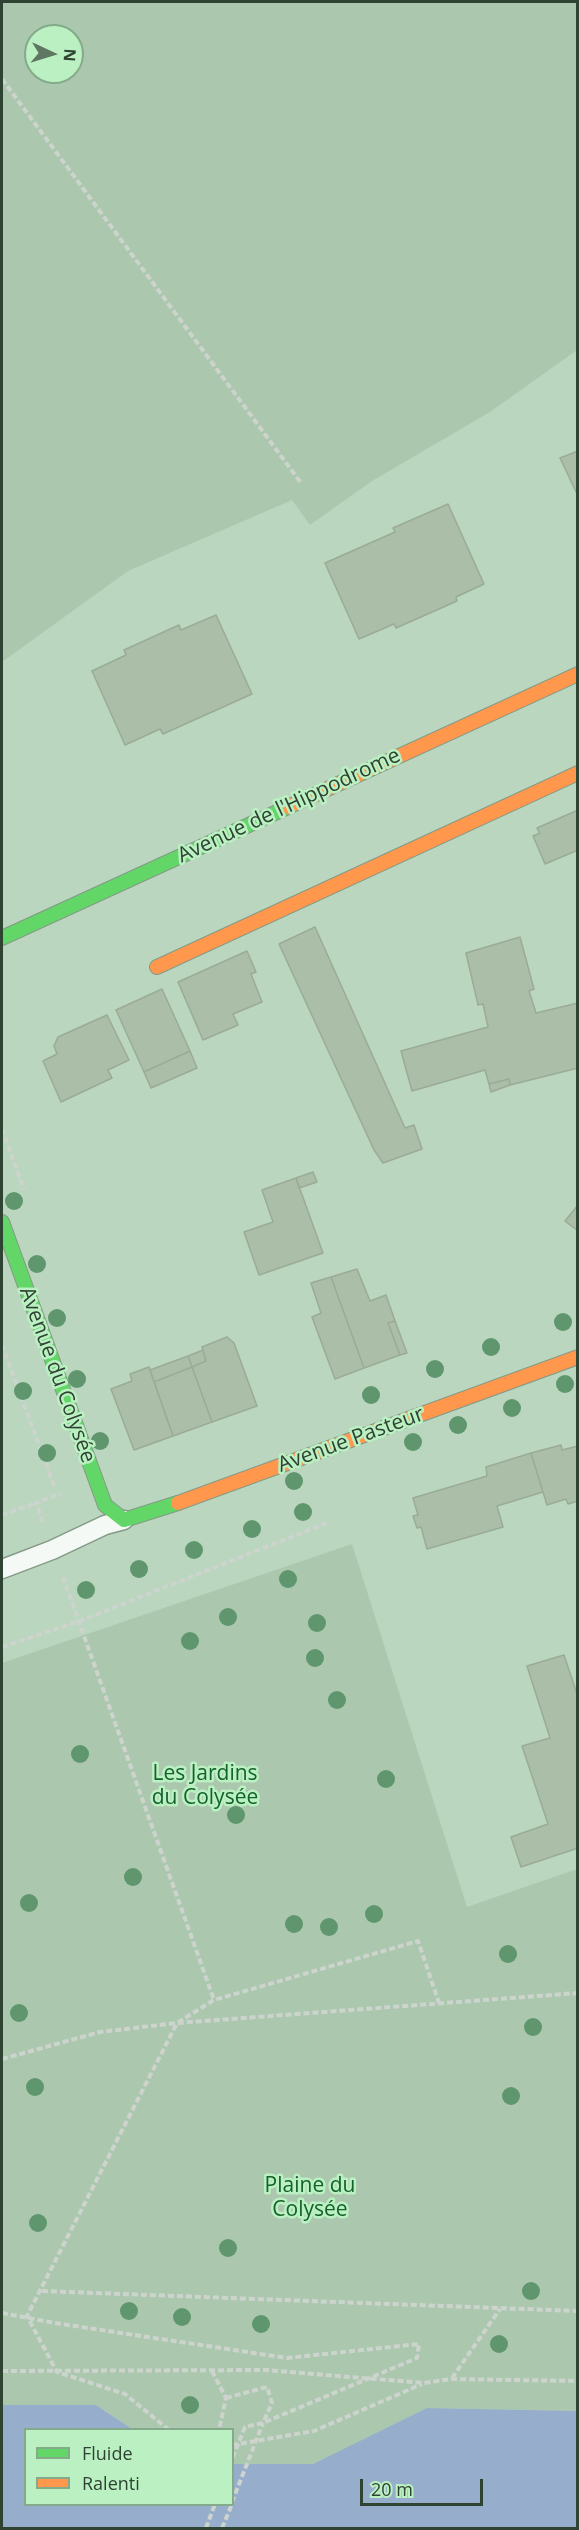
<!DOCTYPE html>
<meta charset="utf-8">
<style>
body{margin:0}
#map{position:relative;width:579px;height:2530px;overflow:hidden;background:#bad6be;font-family:"Open Sans",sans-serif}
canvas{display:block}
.frame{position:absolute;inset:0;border:3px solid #2e4331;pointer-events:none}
.legend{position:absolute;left:24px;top:2428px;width:210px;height:78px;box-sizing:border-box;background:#bbf0c3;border:2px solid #83ab89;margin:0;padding:8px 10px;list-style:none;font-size:18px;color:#2e4331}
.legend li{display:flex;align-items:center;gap:12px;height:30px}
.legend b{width:30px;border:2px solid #83ab89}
.north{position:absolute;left:24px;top:24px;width:60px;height:60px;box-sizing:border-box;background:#bbf0c3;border:2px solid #83ab89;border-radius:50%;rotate:94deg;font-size:16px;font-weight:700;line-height:24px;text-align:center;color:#2e4331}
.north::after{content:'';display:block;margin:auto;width:21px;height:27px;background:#5f7662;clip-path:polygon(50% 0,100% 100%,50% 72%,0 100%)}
.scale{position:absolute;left:360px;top:2479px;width:123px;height:27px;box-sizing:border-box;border:3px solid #2e4331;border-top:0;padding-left:8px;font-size:18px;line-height:21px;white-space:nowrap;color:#2e4331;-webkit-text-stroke:4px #bbf0c3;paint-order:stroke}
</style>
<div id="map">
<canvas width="579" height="2530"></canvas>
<div class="frame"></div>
<ul class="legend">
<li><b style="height:8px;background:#63d668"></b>Fluide</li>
<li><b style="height:8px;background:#ff974d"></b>Ralenti</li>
</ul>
<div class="north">N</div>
<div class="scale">20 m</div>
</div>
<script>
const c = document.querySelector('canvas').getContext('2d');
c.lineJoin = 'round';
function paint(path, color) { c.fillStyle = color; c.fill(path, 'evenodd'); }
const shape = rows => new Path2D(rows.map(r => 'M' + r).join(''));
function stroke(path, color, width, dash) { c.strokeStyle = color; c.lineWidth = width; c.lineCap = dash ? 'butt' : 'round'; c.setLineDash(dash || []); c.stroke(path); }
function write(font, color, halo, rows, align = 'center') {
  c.font = font + ' "Open Sans",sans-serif'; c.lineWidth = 5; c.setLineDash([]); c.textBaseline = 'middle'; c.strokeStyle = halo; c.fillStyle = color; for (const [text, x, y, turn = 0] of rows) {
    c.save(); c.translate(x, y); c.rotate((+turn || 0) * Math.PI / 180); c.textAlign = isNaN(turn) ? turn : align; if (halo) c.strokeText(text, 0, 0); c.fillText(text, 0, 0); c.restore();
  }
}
paint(shape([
 [2,2,577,2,577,350,490,412,372,481,310,525,292,500,128,571,2,662],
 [36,36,72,36,72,72,36,72],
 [352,1544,467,1907,577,1869,577,2411,428,2408,313,2464,233,2464,232,2430,132,2429,96,2405,2,2405,2,1663]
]), '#abc8af');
paint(shape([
 [2,2405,96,2405,132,2429,26,2430,26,2504,232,2504,233,2464,313,2464,427,2408,577,2411,577,2528,2,2528]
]), '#96adcb');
const building = shape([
 [578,451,578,496,560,458,578,451],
 [448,504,484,584,456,597,457,601,396,628,394,624,359,639,325,563,395,532,393,528,448,504],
 [216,615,252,694,163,734,160,729,125,745,92,671,126,655,124,650,179,625,181,630,216,615],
 [578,810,578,850,545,864,533,836,540,833,537,828,578,810],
 [315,927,405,1128,414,1125,422,1149,383,1163,374,1150,279,944,315,927],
 [520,937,534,989,529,991,536,1013,578,1003,578,1068,510,1085,509,1079,489,1084,485,1070,412,1091,401,1051,488,1027,483,1004,478,1005,466,953,520,937],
 [247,951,256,972,251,974,262,1002,233,1014,238,1025,203,1040,178,982,247,951],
 [162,989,190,1051,144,1072,116,1010,162,989],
 [107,1015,129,1060,108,1070,112,1078,61,1102,43,1061,57,1054,54,1046,58,1037,107,1015],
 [190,1051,197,1068,151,1088,144,1072,190,1051],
 [509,1079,510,1085,491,1092,489,1084,509,1079],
 [313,1172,317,1182,299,1188,296,1178,313,1172],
 [296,1178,323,1253,259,1275,244,1232,273,1222,262,1190,296,1178],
 [578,1205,578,1231,565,1221,578,1205],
 [357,1269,370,1301,386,1295,395,1321,388,1323,400,1355,364,1368,331,1277,357,1269],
 [331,1277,364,1368,335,1379,312,1317,321,1313,311,1283,331,1277],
 [395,1321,407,1353,400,1355,388,1323,395,1321],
 [227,1337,234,1343,257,1406,212,1422,192,1367,206,1361,202,1347,227,1337],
 [203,1350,206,1361,192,1367,188,1356,203,1350],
 [188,1356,192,1367,154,1382,150,1370,188,1356],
 [149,1367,173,1436,134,1450,111,1389,132,1381,130,1374,149,1367],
 [192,1367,212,1422,173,1436,154,1382,192,1367],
 [561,1445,562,1450,578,1446,578,1501,568,1504,566,1499,547,1505,531,1453,561,1445],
 [531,1453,543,1492,497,1506,503,1527,427,1549,421,1527,417,1528,413,1516,418,1515,413,1498,487,1476,486,1467,531,1453],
 [564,1655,578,1697,578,1848,521,1867,511,1837,548,1824,522,1746,550,1738,527,1666,564,1655]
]);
paint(building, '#abbea8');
stroke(building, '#9aab96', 1.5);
const lane = shape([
 [2,1569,52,1550,105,1525,124,1520]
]);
const fast = shape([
 [2,938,288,807],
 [2,1222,105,1505,124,1520,178,1503]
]);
const slow = shape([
 [288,807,578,674],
 [157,967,578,773],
 [178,1503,578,1357]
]);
stroke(lane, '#849a87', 21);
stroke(fast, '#849a87', 16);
stroke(slow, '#849a87', 16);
stroke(shape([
 [2,79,301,483],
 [2,1129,24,1190],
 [2,1345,55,1488],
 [2,1515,36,1503],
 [43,1522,36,1503,61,1493],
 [63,1577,214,2000],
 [2,1647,80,1621,329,1522],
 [2,2059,100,2032,177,2023,578,1993],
 [42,2291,578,2311],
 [2,2313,55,2323],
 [2,2371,265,2370,424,2383,451,2379,578,2381],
 [212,2371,226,2398,219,2430],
 [452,2378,500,2309],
 [226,2398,267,2387,272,2403,263,2423],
 [169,2430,125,2394,57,2372,27,2316,177,2023,214,2000,418,1941,439,2003],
 [232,2445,314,2431,422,2384],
 [206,2528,215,2504],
 [222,2528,232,2504]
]), '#ccd4cd', 4, [6, 3]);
stroke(lane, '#f5f9f5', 18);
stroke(fast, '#63d668', 14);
stroke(slow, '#ff974d', 14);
stroke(shape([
 [55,2323,287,2358,419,2344,417,2358,263,2423,245,2427,232,2459],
 [232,2502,263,2423]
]), '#ccd4cd', 4, [6, 3]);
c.fillStyle = '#5f966e';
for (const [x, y] of [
 [14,1201],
 [37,1264],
 [57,1318],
 [563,1322],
 [491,1347],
 [435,1369],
 [77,1379],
 [565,1384],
 [23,1391],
 [371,1395],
 [512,1408],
 [458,1425],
 [100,1441],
 [413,1442],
 [47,1453],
 [294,1481],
 [303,1512],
 [252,1529],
 [194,1550],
 [139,1569],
 [288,1579],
 [86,1590],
 [228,1617],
 [317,1623],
 [190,1641],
 [315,1658],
 [337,1700],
 [80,1754],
 [386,1779],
 [236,1815],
 [133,1877],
 [29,1903],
 [374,1914],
 [294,1924],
 [329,1927],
 [508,1954],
 [19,2013],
 [533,2027],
 [35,2087],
 [511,2096],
 [38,2223],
 [228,2248],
 [531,2291],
 [129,2311],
 [182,2317],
 [261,2324],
 [499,2344],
 [190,2405]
]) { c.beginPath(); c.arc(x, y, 9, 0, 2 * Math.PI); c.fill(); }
write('21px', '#2e4331', '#bbf0c3', [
 ["Avenue de l'Hippodrome",289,806,-25],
 ["Avenue du Colysée",57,1375,70],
 ["Avenue Pasteur",351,1440,-20]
]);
write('21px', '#14622c', '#bbf0c3', [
 ["Les Jardins",205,1774],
 ["du Colysée",205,1798],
 ["Plaine du",310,2186],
 ["Colysée",310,2210]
]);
</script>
